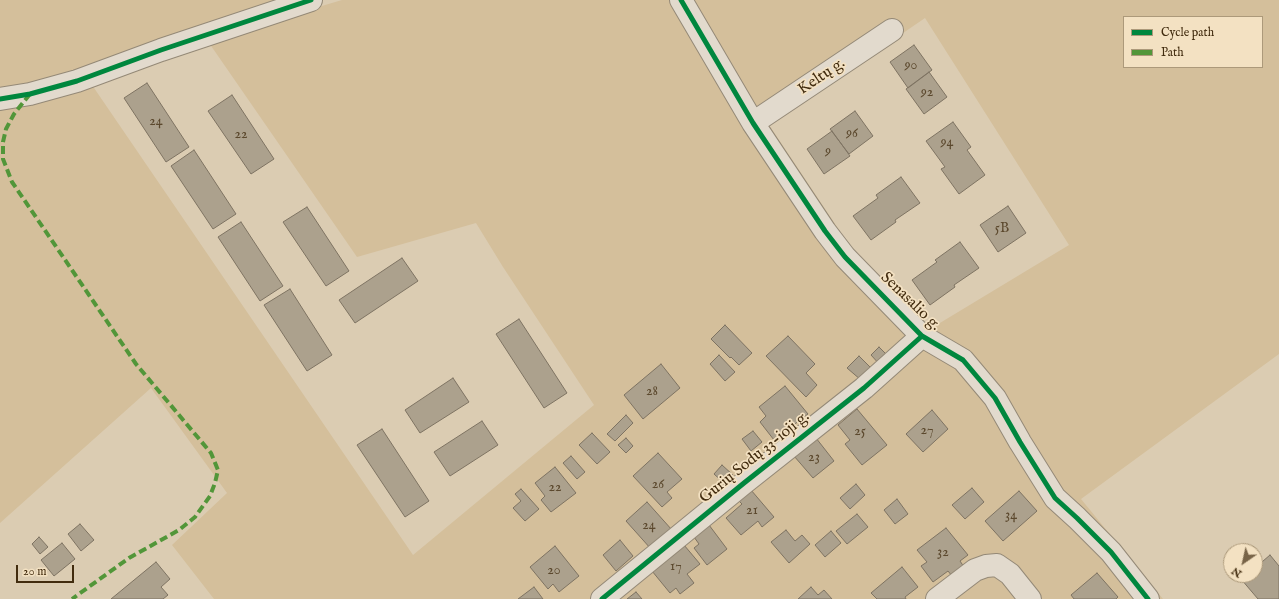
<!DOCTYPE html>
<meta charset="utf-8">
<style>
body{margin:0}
#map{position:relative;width:1279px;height:599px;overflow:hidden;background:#dbccb2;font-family:"IM FELL English",serif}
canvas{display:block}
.legend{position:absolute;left:1123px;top:16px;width:140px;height:52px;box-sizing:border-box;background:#f3e1c2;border:1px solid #ac997a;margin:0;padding:5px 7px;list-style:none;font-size:12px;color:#422c0f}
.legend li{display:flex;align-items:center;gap:8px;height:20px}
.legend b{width:20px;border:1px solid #ac997a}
.north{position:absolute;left:1223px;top:543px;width:40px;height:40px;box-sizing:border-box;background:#f3e1c2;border:1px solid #ac997a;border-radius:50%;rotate:214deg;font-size:11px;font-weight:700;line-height:16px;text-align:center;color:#422c0f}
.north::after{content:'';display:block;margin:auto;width:14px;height:18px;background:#786448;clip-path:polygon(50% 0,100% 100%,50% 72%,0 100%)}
.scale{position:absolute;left:16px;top:565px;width:58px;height:18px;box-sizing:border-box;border:2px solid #422c0f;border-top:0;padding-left:5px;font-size:12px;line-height:14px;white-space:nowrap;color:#422c0f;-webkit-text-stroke:3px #f3e1c2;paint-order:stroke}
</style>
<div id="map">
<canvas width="1279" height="599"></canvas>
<ul class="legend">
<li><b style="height:5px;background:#00873e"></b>Cycle path</li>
<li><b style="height:5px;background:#529639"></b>Path</li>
</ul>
<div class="north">N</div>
<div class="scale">20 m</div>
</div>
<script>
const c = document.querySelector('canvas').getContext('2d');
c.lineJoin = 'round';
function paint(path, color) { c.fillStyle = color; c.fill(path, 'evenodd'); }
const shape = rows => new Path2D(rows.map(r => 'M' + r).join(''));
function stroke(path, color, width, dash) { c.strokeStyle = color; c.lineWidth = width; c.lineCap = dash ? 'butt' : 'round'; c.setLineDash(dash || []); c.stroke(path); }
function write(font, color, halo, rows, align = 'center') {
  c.font = font + ' "IM FELL English",serif'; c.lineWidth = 3.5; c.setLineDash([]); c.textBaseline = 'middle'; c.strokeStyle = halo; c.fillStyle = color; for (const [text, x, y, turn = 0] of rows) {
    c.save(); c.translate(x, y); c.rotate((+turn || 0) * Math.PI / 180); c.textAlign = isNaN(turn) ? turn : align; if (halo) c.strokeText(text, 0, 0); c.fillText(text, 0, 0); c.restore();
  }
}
paint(shape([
 [0,0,277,0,94,67,0,93],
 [342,0,1279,0,1279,354,1081,499,1163,599,214,599,172,545,227,493,151,388,0,523,0,107,92,85,413,555,594,405,503,267,476,223,357,257,207,40],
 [1124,17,1262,17,1262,67,1124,67],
 [925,18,1069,245,925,332,849,245,769,125]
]), '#d4bf9b');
const building = shape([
 [914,45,932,70,908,88,890,62,914,45],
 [929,72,947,97,924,114,906,89,929,72],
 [147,83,189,147,166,162,124,98,147,83],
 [232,95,274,159,251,174,208,111,232,95],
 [855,111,873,136,849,154,830,129,855,111],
 [953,122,971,147,967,150,985,175,959,194,941,169,945,167,926,141,953,122],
 [832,131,850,156,824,174,807,149,832,131],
 [194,150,236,214,213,229,171,166,194,150],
 [901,177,920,203,895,220,896,222,871,240,853,216,878,198,876,195,901,177],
 [1008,206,1026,233,998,252,980,225,1008,206],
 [307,207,349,271,326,286,283,222,307,207],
 [241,222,283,286,260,301,218,237,241,222],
 [960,242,979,268,954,285,955,287,930,305,912,280,937,262,935,260,960,242],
 [402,258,418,281,355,323,339,300,402,258],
 [290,289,332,355,307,371,264,305,290,289],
 [519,319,567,393,544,408,496,334,519,319],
 [725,325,752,353,739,365,731,357,730,358,711,339,725,325],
 [788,336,815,364,806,373,817,385,806,397,766,356,788,336],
 [879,347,890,358,881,366,871,355,879,347],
 [719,355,735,372,725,381,710,364,719,355],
 [859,356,872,369,861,380,847,368,859,356],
 [661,364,680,388,643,419,624,395,661,364],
 [453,378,469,402,420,433,405,410,453,378],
 [785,386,808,414,774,440,760,422,766,416,759,407,785,386],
 [857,409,887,445,862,465,845,444,850,440,838,425,857,409],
 [932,410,948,429,923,452,906,434,932,410],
 [626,415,633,423,615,441,607,434,626,415],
 [482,421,498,445,450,476,434,452,482,421],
 [382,429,429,501,405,517,357,445,382,429],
 [753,431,762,442,751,451,742,439,753,431],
 [592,433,610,452,597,464,579,445,592,433],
 [626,438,633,446,626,453,618,445,626,438],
 [816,438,834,461,813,478,794,456,816,438],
 [658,453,682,479,667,492,672,498,662,507,633,476,658,453],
 [571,456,585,472,577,479,563,463,571,456],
 [722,465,733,475,725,484,714,474,722,465],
 [555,467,576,493,551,512,541,500,545,496,535,483,555,467],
 [856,484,865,495,850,509,840,498,856,484],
 [972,488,984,502,965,519,952,505,972,488],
 [521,489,539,509,525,521,513,508,521,501,515,494,521,489],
 [751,490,774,517,762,527,758,521,741,535,726,518,742,504,739,501,751,490],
 [1019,491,1037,511,1003,541,985,521,1019,491],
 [897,499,908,514,895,524,884,510,897,499],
 [647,502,672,530,651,549,626,521,647,502],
 [857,514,868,527,847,544,836,531,857,514],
 [80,524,94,540,81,551,68,534,80,524],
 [709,525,727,549,707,565,694,548,699,544,694,537,709,525],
 [946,528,968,555,960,561,964,567,952,576,948,571,933,582,921,566,927,562,917,550,946,528],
 [786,530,795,541,802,535,810,544,789,563,771,542,786,530],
 [831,531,841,543,825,557,815,545,831,531],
 [39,537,48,547,40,554,32,544,39,537],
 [620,540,633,556,616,571,603,555,620,540],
 [62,543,75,559,54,576,41,560,62,543],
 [684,545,700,564,687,574,694,583,680,594,676,588,670,593,652,571,684,545],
 [555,546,579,576,559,592,553,584,548,589,530,567,555,546],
 [1270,555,1279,566,1279,599,1258,599,1241,579,1246,575,1255,575,1255,568,1270,555],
 [156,562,170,579,161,587,168,595,163,599,111,599,156,562],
 [902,567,918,587,905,597,906,599,877,599,871,593,902,567],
 [1097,573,1118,597,1116,599,1074,599,1071,595,1097,573],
 [534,587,543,599,518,599,534,587],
 [811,587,818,595,824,590,832,599,798,599,811,587],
 [636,592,642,599,627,599,636,592]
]);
paint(building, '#aca18d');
stroke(building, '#7e7362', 1);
const minor = shape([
 [681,0,753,123,825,231,845,257,922,336,963,360,995,398,1020,442,1055,498,1077,518,1111,552,1148,599],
 [0,99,30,94,77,81,161,50,311,0],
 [753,123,892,30],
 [602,599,744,483,864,388,922,336],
 [937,599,975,570,986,566,997,565,1010,574,1030,599]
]);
stroke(minor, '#948977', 24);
stroke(minor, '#e2dacd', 22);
stroke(shape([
 [30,94,14,114,6,129,3,142,3,159,12,182,136,364,211,453,218,470,215,483,210,496,195,517,179,530,129,558,72,599]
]), '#529639', 4, [8, 4]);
stroke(shape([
 [681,0,753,123,825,231,845,257,922,336,963,360,995,398,1020,442,1055,498,1077,518,1111,552,1148,599],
 [0,99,30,94,77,81,161,50,311,0],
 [602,599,744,483,864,388,922,336]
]), '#00873e', 5);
write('14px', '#5c492e', null, [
 ["90",911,66],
 ["92",927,93],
 ["24",156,122],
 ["96",852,134],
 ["22",241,135],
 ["94",947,143],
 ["9",828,152],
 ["5B",1002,229],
 ["28",652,392],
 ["27",927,431],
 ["25",860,432],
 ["23",814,458],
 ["26",658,485],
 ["22",555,488],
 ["21",752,511],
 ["34",1011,516],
 ["24",649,526],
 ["32",943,553],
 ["17",676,567],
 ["20",554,571]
]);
write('16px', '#422c0f', '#f3e1c2', [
 ["Keltų g.",822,77,-34],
 ["Senasalio g.",910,302,44],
 ["Gurių Sodų 33-ioji g.",755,458,-39]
]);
</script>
